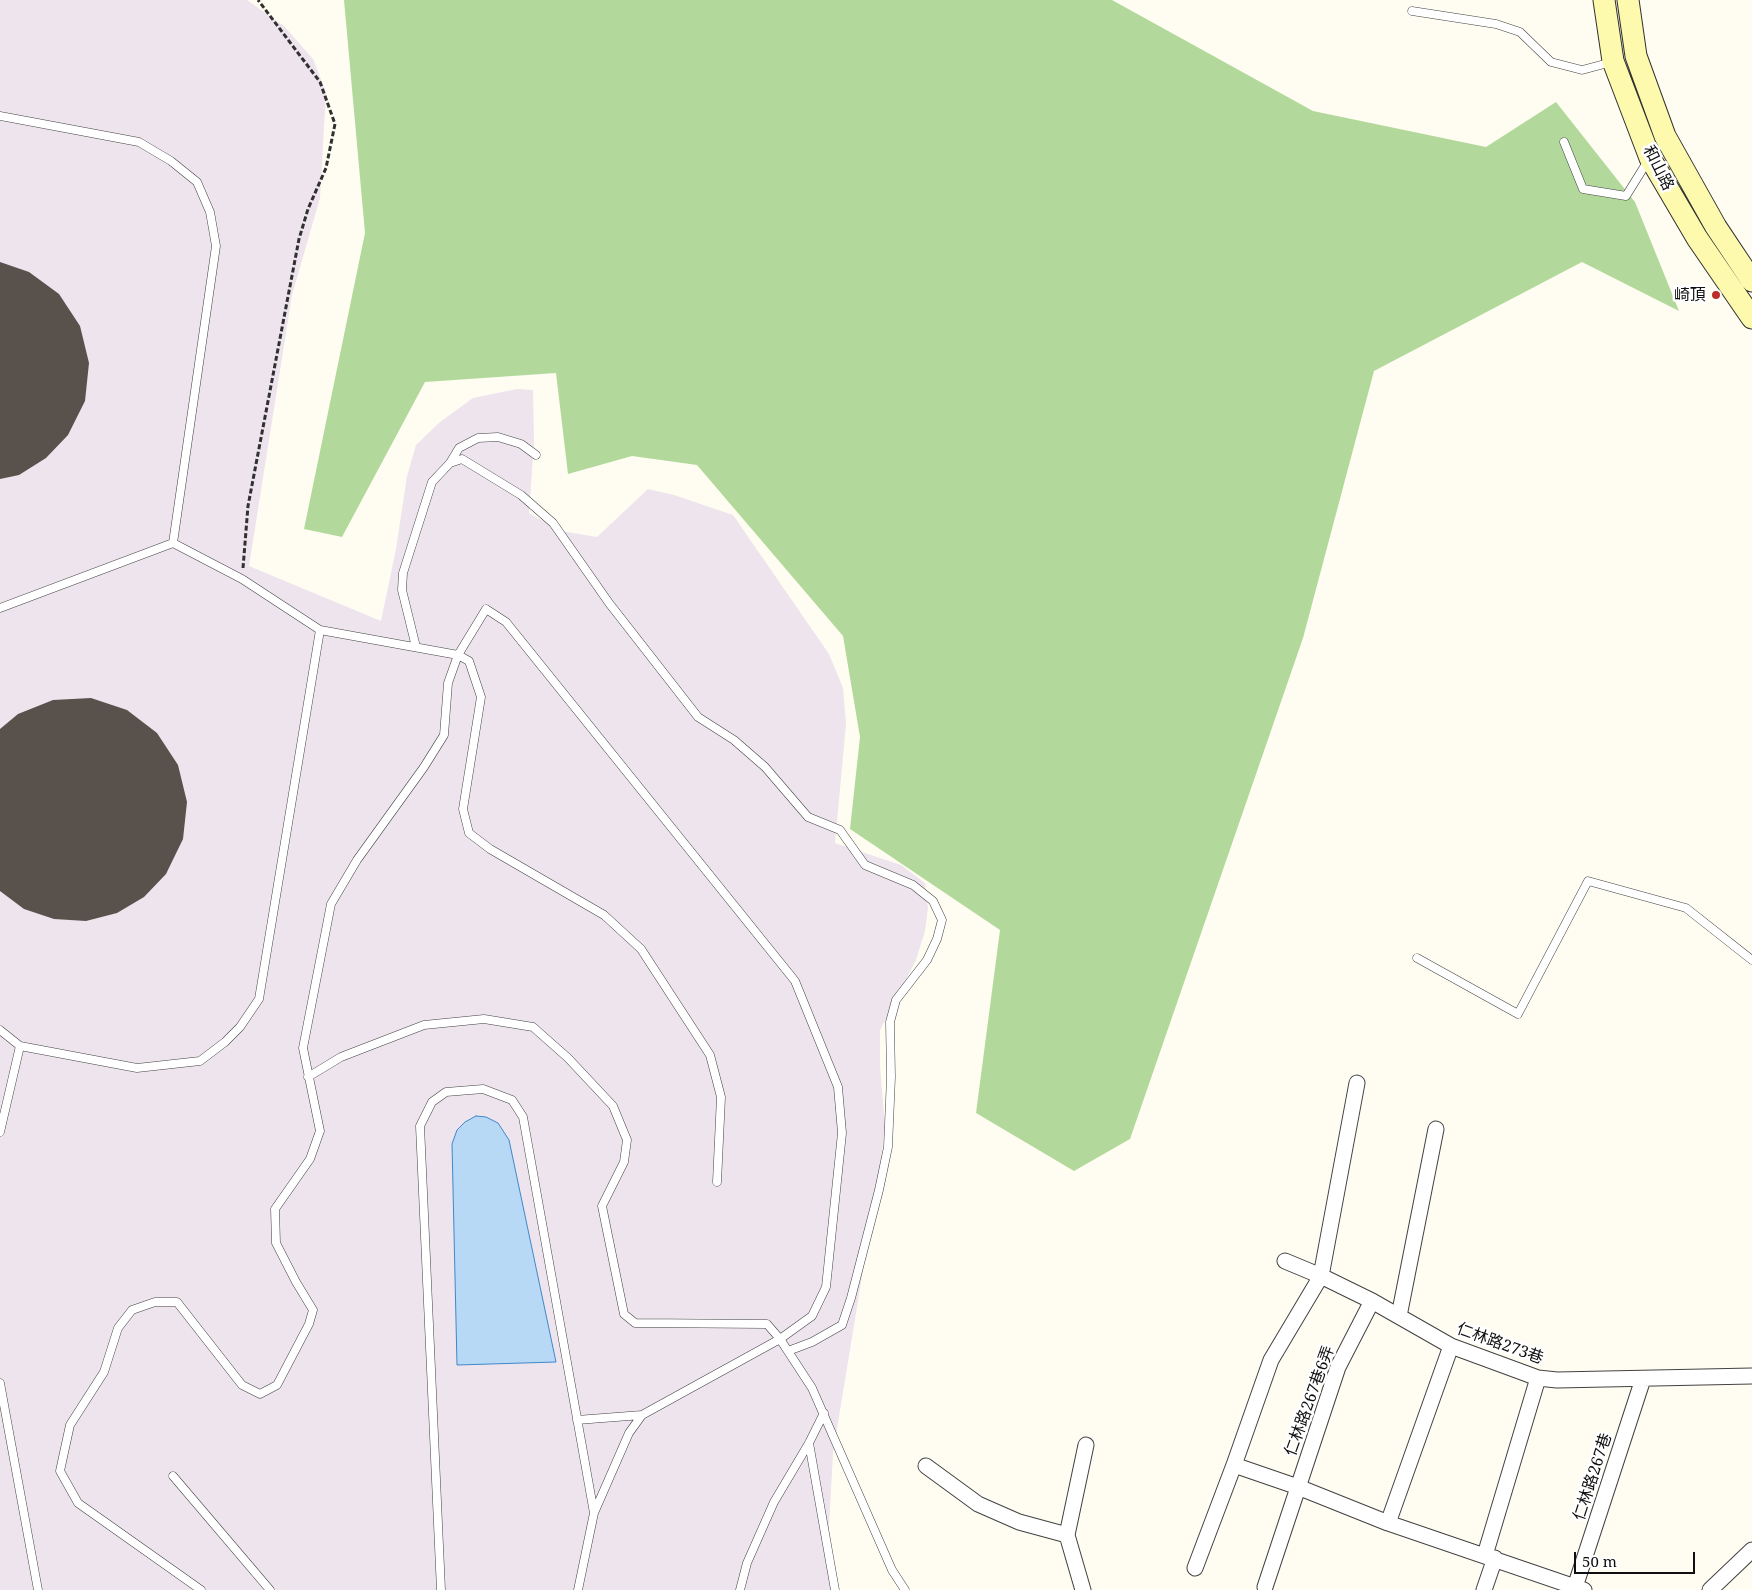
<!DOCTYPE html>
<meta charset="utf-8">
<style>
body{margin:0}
#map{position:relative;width:1752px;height:1590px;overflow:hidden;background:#fffdf1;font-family:"Noto Serif",serif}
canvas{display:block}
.scale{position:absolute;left:1574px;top:1552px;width:121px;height:22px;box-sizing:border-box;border:2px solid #0f0f0f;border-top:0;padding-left:6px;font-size:15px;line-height:18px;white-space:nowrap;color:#0f0f0f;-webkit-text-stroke:4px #fff;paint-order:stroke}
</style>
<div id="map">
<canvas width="1752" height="1590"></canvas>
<div class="scale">50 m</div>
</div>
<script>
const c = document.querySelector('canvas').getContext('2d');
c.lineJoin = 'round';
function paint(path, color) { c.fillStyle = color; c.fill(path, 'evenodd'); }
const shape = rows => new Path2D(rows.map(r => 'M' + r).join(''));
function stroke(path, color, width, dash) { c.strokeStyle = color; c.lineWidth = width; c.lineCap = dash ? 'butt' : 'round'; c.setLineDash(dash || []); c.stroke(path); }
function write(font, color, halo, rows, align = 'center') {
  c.font = font + ' "Noto Serif","Noto Sans TC",serif'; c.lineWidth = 5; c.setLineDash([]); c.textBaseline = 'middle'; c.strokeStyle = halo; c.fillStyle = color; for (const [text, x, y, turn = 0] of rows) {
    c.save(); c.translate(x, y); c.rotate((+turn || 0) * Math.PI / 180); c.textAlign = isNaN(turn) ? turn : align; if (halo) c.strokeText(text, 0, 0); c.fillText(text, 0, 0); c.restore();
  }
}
paint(shape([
 [0,0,247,0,284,26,313,59,326,92,320,198,292,295,249,566,381,621,396,549,407,476,416,445,440,422,473,398,517,389,533,390,534,442,529,513,561,531,597,537,648,489,674,495,733,515,829,654,843,688,846,724,835,843,901,865,925,883,928,908,925,931,916,960,880,1030,880,1066,885,1127,880,1167,833,1453,827,1565,839,1590,0,1590]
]), '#ede4ed');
paint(shape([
 [344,0,1112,0,1313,111,1486,147,1556,102,1635,202,1679,311,1582,262,1374,371,1303,638,1130,1139,1074,1171,976,1113,1000,930,850,829,860,737,843,636,697,465,632,456,568,474,556,373,425,382,342,537,304,529,365,233]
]), '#b2d99b');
const water = shape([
 [476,1116,486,1117,498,1123,509,1140,556,1362,457,1365,452,1144,457,1130,465,1122,476,1116]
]);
paint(water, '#b7d9f5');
stroke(water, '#4088ca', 1);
paint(shape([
 [0,262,29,272,59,294,80,326,89,363,85,401,68,435,46,458,19,475,0,479],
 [91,698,127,710,157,733,178,765,187,802,183,839,166,874,144,897,117,913,86,921,54,919,24,909,0,891,0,729,18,714,53,700]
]), '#58514c');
const lane = shape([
 [1412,11,1496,24,1520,32,1551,62,1582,70,1612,62],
 [0,116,139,142,171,161,197,182,210,212,216,246,173,543],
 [1564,142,1583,189,1626,196,1649,159],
 [450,463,459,448,478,438,498,437,521,444,536,455],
 [0,608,173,543,242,579,320,630,458,655,469,661,481,697,463,809,469,833,490,849,604,915,641,949,710,1055,721,1097,717,1182],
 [416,647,402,590,403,573,432,482,450,463,462,459,521,495,553,523,609,603,698,717,734,740,765,767,808,817,840,830,865,865,913,885,933,901,942,920,937,939,927,960,896,1000,890,1022,891,1077,888,1147,879,1190,851,1298,842,1325,812,1342,788,1351],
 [1417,958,1518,1014,1588,881,1686,908,1752,960],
 [0,1030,20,1046,137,1068,200,1061,225,1042,240,1027,259,999,320,630],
 [308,1077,341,1057,424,1025,484,1019,533,1027,568,1058,613,1106,627,1140,624,1162,602,1206,624,1314,635,1323,767,1324,780,1339,812,1388,892,1570,905,1590],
 [0,1132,20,1046],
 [0,1383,38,1590],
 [577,1420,642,1415],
 [809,1443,835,1590],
 [173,1476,270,1590],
 [201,1590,78,1503,60,1471,70,1425,104,1372,118,1328,132,1310,155,1302,177,1302,242,1385,260,1394,277,1385,309,1324,313,1310,296,1282,276,1243,275,1209,310,1159,320,1131,303,1048,331,904,357,860,424,767,444,735,448,683,458,655,486,609,506,622,795,981,838,1087,842,1133,826,1287,812,1316,780,1339,642,1415,629,1433,594,1513],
 [441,1590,420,1126,432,1102,446,1092,483,1089,512,1100,523,1117,594,1513,578,1590],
 [740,1590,747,1563,774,1502,809,1443,824,1413]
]);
const street = shape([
 [1285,1261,1321,1276,1372,1301,1451,1346,1538,1378,1557,1380,1752,1376],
 [1399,1316,1436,1129],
 [1234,1465,1298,1487,1388,1523,1584,1590],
 [926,1466,978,1504,1019,1522,1067,1535],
 [1388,1523,1451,1346],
 [1485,1555,1538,1378],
 [1195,1568,1234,1465,1271,1360,1321,1276,1357,1083],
 [1265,1587,1338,1367,1372,1301],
 [1575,1587,1643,1379],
 [1083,1590,1067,1535,1086,1445],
 [1484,1590,1495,1558],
 [1710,1590,1752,1550]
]);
const secondary = shape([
 [1604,0,1613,61,1650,158,1697,238,1752,318],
 [1628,0,1636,56,1665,136,1716,227,1752,281]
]);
stroke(lane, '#424242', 9);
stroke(street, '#424242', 17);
stroke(secondary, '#313131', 23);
stroke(shape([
 [243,568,248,506,299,239,308,209,326,168,335,124,320,82,258,0]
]), '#313131', 3, [5, 2.5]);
stroke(lane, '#fff', 8);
stroke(street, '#fff', 15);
stroke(secondary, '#fdfaae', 21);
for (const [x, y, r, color] of [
 [1716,295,5,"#bd2e29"]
]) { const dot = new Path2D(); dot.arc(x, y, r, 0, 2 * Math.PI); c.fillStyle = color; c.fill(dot); stroke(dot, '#fff', 2); }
write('16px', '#0f0f0f', '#fff', [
 ["和山路",1658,168,63],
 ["仁林路273巷",1500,1344,20],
 ["仁林路267巷6弄",1310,1401,-70],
 ["仁林路267巷",1593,1477,-72]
]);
write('16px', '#0f0f0f', '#fff', [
 ["崎頂",1706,295]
], 'right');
</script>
